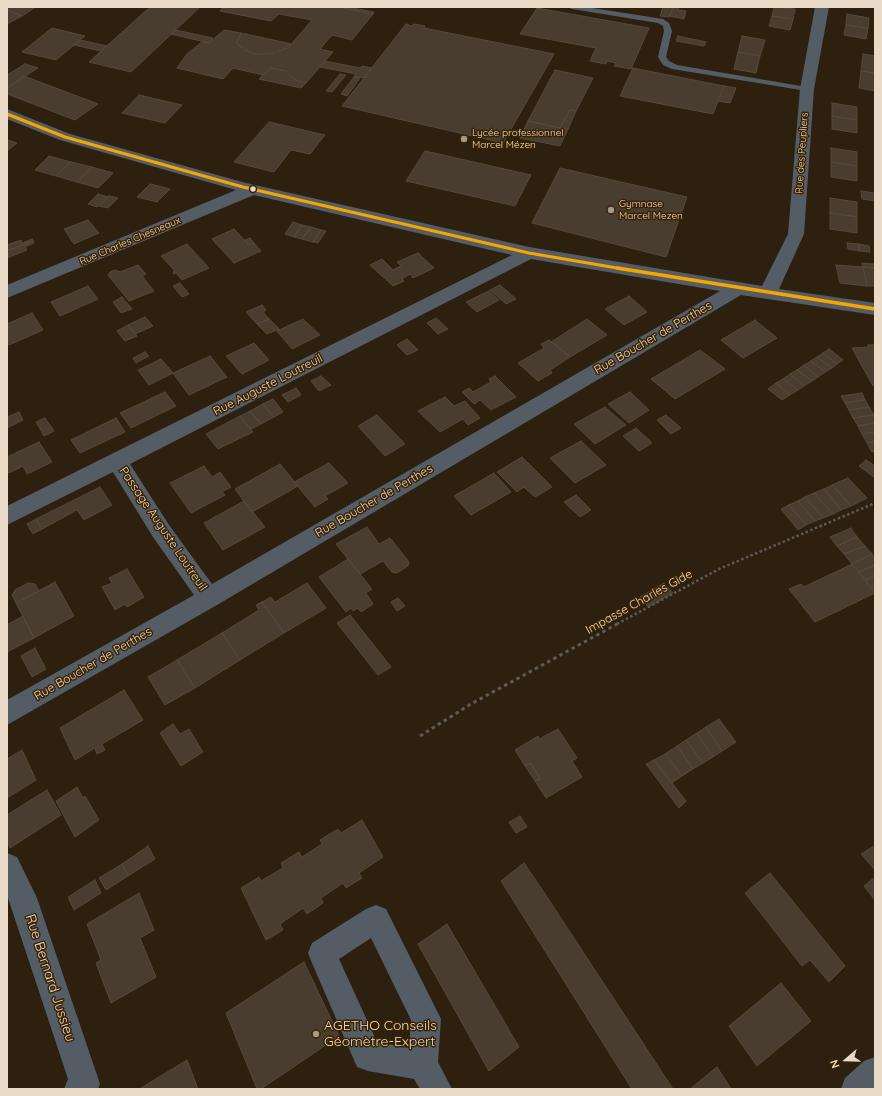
<!DOCTYPE html>
<meta charset="utf-8">
<style>
body{margin:0}
#map{position:relative;width:882px;height:1096px;overflow:hidden;background:#2d200e;font-family:Quicksand,sans-serif}
canvas{display:block}
.frame{position:absolute;inset:0;border:8px solid #e9dac8;pointer-events:none}
.north{position:absolute;left:826px;top:1040px;width:40px;height:40px;-webkit-text-stroke:3px #3a2201;paint-order:stroke;rotate:250deg;font-size:11px;font-weight:700;line-height:16px;text-align:center;color:#e9dac8}
.north::after{content:'';display:block;margin:auto;width:14px;height:18px;background:#e9dac8;clip-path:polygon(50% 0,100% 100%,50% 72%,0 100%)}
</style>
<div id="map">
<canvas width="882" height="1096"></canvas>
<div class="frame"></div>
<div class="north">N</div>
</div>
<script>
const c = document.querySelector('canvas').getContext('2d');
c.lineJoin = 'round';
function paint(path, color) { c.fillStyle = color; c.fill(path, 'evenodd'); }
const shape = rows => new Path2D(rows.map(r => 'M' + r).join(''));
function stroke(path, color, width, dash) { c.strokeStyle = color; c.lineWidth = width; c.lineCap = dash ? 'butt' : 'round'; c.setLineDash(dash || []); c.stroke(path); }
function write(font, color, halo, rows, align = 'center') {
  c.font = font + ' Quicksand,sans-serif'; c.lineWidth = 3; c.setLineDash([]); c.textBaseline = 'middle'; c.strokeStyle = halo; c.fillStyle = color; for (const [text, x, y, turn = 0] of rows) {
    c.save(); c.translate(x, y); c.rotate((+turn || 0) * Math.PI / 180); c.textAlign = isNaN(turn) ? turn : align; if (halo) c.strokeText(text, 0, 0); c.fillText(text, 0, 0); c.restore();
  }
}
const building = shape([
 [12,7,36,7,22,16,7,10,12,7],
 [150,7,200,7,131,72,89,62,150,7],
 [223,7,339,7,373,14,352,40,332,35,320,49,333,52,306,83,295,80,286,71,270,68,263,75,233,68,223,79,177,68,187,54,203,41,209,43,224,30,241,33,237,42,242,49,255,54,269,54,288,48,312,20,279,14,271,21,220,11,223,7],
 [339,7,347,7,374,12,373,14,339,7],
 [663,7,673,7,669,17,660,16,663,7],
 [673,7,679,7,678,10,686,11,684,19,670,16,673,7],
 [774,7,795,9,793,19,772,16,774,7],
 [537,8,649,28,631,69,614,66,616,63,607,61,606,64,590,61,596,48,520,34,537,8],
 [7,10,22,16,7,24,7,10],
 [847,14,869,18,868,28,846,25,847,14],
 [772,16,793,19,790,30,769,26,772,16],
 [406,24,412,26,414,24,425,26,424,28,554,54,503,143,342,106,406,24],
 [846,25,868,28,866,39,844,35,846,25],
 [52,28,85,36,56,60,22,52,52,28],
 [175,30,213,38,209,43,171,34,175,30],
 [241,33,292,44,277,53,255,54,239,46,237,42,241,33],
 [678,36,706,42,704,46,676,41,678,36],
 [742,36,765,40,760,56,738,52,742,36],
 [80,40,107,46,101,51,74,45,80,40],
 [738,52,760,56,756,73,734,69,738,52],
 [863,54,875,56,875,73,861,71,863,54],
 [325,61,360,68,362,66,372,68,364,78,354,76,356,74,320,67,325,61],
 [25,64,38,68,7,88,7,75,25,64],
 [270,68,286,71,295,80,306,83,301,88,259,79,270,68],
 [633,68,724,86,713,114,620,96,633,68],
 [555,70,593,78,576,111,570,110,560,128,528,121,555,70],
 [861,71,875,73,875,91,859,88,861,71],
 [340,74,346,75,332,92,326,91,340,74],
 [24,76,98,104,75,120,7,94,7,88,24,76],
 [354,77,360,78,347,96,341,94,354,77],
 [724,86,736,88,730,103,718,101,724,86],
 [139,95,182,105,165,123,122,113,139,95],
 [832,103,857,107,857,120,832,116,832,103],
 [570,110,576,111,568,129,560,128,570,110],
 [832,116,857,120,857,133,832,129,832,116],
 [528,121,560,128,568,129,560,146,520,138,528,121],
 [269,122,325,135,310,154,291,150,274,172,234,162,269,122],
 [7,140,17,143,7,151,7,140],
 [831,148,857,152,857,166,831,162,831,148],
 [425,151,531,175,515,206,406,181,425,151],
 [49,156,71,162,56,176,35,170,49,156],
 [71,162,92,167,77,182,56,176,71,162],
 [831,162,857,166,857,181,831,177,831,162],
 [92,167,113,173,98,188,77,182,92,167],
 [560,168,687,197,666,257,532,223,560,168],
 [150,184,170,189,157,202,137,197,150,184],
 [861,191,875,193,875,201,862,199,861,191],
 [98,194,108,197,97,207,88,204,98,194],
 [109,196,118,198,108,208,99,206,109,196],
 [830,198,857,202,857,217,830,213,830,198],
 [830,213,857,217,857,233,830,229,830,213],
 [88,220,99,233,74,244,64,229,88,220],
 [293,222,302,225,294,237,285,234,293,222],
 [302,225,311,227,302,239,294,237,302,225],
 [311,227,321,230,313,242,302,239,311,227],
 [234,229,249,245,254,243,261,251,234,263,212,239,234,229],
 [321,230,326,231,318,243,313,242,321,230],
 [250,238,254,243,249,245,245,240,250,238],
 [32,239,33,241,7,251,7,245,21,240,22,243,32,239],
 [33,241,34,243,25,247,27,250,7,258,7,251,33,241],
 [847,243,859,244,859,251,848,249,847,243],
 [187,244,209,268,182,280,176,273,174,274,173,272,175,271,161,256,187,244],
 [859,244,869,246,870,252,859,251,859,244],
 [418,253,434,268,413,278,410,274,402,279,404,281,393,286,370,265,382,259,393,270,401,266,397,262,418,253],
 [862,263,874,264,875,268,863,267,862,263],
 [138,265,146,274,142,276,154,291,129,301,108,275,110,272,115,270,120,272,138,265],
 [836,265,863,267,867,286,840,283,836,265],
 [863,267,875,268,875,286,867,286,863,267],
 [180,283,189,294,182,297,173,286,180,283],
 [500,285,516,299,506,304,490,290,500,285],
 [88,286,98,299,60,316,51,302,88,286],
 [489,291,499,300,477,312,466,302,489,291],
 [629,296,647,312,624,325,605,309,629,296],
 [122,297,132,309,121,313,113,302,122,297],
 [262,305,266,310,263,312,269,319,257,324,246,312,262,305],
 [32,313,43,330,9,345,7,341,7,324,32,313],
 [145,317,153,326,135,334,128,325,145,317],
 [436,318,448,329,438,334,427,323,436,318],
 [269,319,279,329,267,334,257,324,269,319],
 [303,319,320,335,292,349,277,331,303,319],
 [587,319,607,335,570,357,551,342,587,319],
 [755,320,777,338,743,358,721,340,755,320],
 [128,325,137,336,125,341,117,331,128,325],
 [407,339,418,350,407,355,397,345,407,339],
 [549,340,570,357,550,370,552,373,538,381,518,363,544,348,541,344,549,340],
 [254,343,269,360,242,374,226,356,254,343],
 [868,345,875,345,875,385,873,386,852,348,868,347,868,345],
 [829,349,843,360,837,364,823,353,829,349],
 [700,350,725,369,675,399,651,379,700,350],
 [145,352,149,356,136,363,133,358,145,352],
 [823,353,837,364,832,368,817,357,823,353],
 [210,356,227,377,189,395,173,373,210,356],
 [817,357,832,368,825,372,811,361,817,357],
 [161,359,173,373,149,385,138,370,161,359],
 [811,361,825,372,818,377,804,365,811,361],
 [804,365,818,377,812,381,797,370,804,365],
 [797,370,812,381,804,386,790,374,797,370],
 [790,374,804,386,798,390,783,379,790,374],
 [321,376,331,385,319,391,311,381,321,376],
 [495,376,516,397,491,410,480,400,474,404,462,392,469,388,473,392,491,382,489,379,495,376],
 [783,379,798,390,790,395,776,383,783,379],
 [776,383,790,395,782,400,768,389,776,383],
 [296,388,301,395,288,402,282,395,296,388],
 [165,392,176,406,131,428,120,413,165,392],
 [630,392,649,410,629,423,608,404,630,392],
 [862,393,865,400,845,403,841,396,862,393],
 [445,397,454,406,465,401,480,418,468,425,463,419,440,432,418,411,445,397],
 [273,399,283,412,274,417,263,404,273,399],
 [865,400,869,407,849,410,845,403,865,400],
 [263,404,274,417,261,424,250,411,263,404],
 [605,407,626,425,595,444,574,424,605,407],
 [869,407,874,415,853,418,849,410,869,407],
 [250,411,261,424,251,429,240,416,250,411],
 [19,412,23,420,7,428,7,417,19,412],
 [377,415,405,444,385,456,358,426,377,415],
 [666,415,681,428,671,434,657,420,666,415],
 [874,415,875,423,858,426,853,418,874,415],
 [240,416,253,432,218,449,206,434,240,416],
 [45,418,54,431,44,436,36,422,45,418],
 [116,418,125,432,80,453,71,440,116,418],
 [875,423,875,432,862,434,858,426,875,423],
 [636,428,652,443,639,451,623,436,636,428],
 [875,432,875,441,867,443,862,434,875,432],
 [581,441,606,465,575,483,550,458,581,441],
 [875,441,875,451,872,452,867,443,875,441],
 [39,442,52,462,27,474,23,466,9,473,7,470,7,457,39,442],
 [522,457,552,487,535,497,524,487,517,492,497,472,522,457],
 [866,460,875,466,875,478,859,466,866,460],
 [329,463,348,483,325,496,328,499,315,507,294,482,329,463],
 [280,464,298,486,252,512,235,489,280,464],
 [204,466,212,477,220,472,231,487,222,492,225,495,191,513,170,483,204,466],
 [494,473,511,492,471,515,454,496,494,473],
 [848,478,867,498,851,506,832,485,848,478],
 [832,485,851,506,841,510,824,489,832,485],
 [100,487,112,505,84,520,77,510,42,529,36,519,100,487],
 [824,489,841,510,833,514,814,493,824,489],
 [814,493,833,514,823,518,805,497,814,493],
 [576,495,591,510,580,517,564,502,576,495],
 [805,497,823,518,815,521,798,501,805,497],
 [244,501,265,527,223,550,204,523,244,501],
 [798,501,815,521,806,525,789,505,798,501],
 [789,505,806,525,798,530,781,509,789,505],
 [36,519,42,529,33,534,27,524,36,519],
 [367,527,379,544,390,538,409,562,408,566,397,573,392,572,383,561,360,574,336,544,367,527],
 [851,528,857,537,837,546,830,537,851,528],
 [857,537,865,546,844,554,837,546,857,537],
 [865,546,872,554,852,564,844,554,865,546],
 [872,554,875,559,875,565,859,572,852,564,872,554],
 [348,559,372,589,366,593,373,604,361,612,358,608,353,611,351,608,346,612,319,577,348,559],
 [852,564,875,593,815,622,789,589,801,584,804,587,852,564],
 [875,565,875,575,865,580,859,572,875,565],
 [127,569,144,597,127,607,125,604,115,610,102,587,112,583,109,578,127,569],
 [875,575,875,589,874,590,865,580,875,575],
 [55,582,74,616,34,638,16,603,55,582],
 [28,583,35,584,39,591,16,603,12,595,15,590,28,583],
 [307,583,326,608,284,633,262,602,271,597,275,602,307,583],
 [664,583,673,593,648,607,640,597,664,583],
 [398,598,405,606,397,611,391,602,398,598],
 [262,602,284,633,240,660,222,633,259,610,256,605,262,602],
 [350,615,391,667,378,675,337,623,350,615],
 [23,616,34,638,7,652,7,625,23,616],
 [222,633,240,660,195,688,177,660,222,633],
 [35,648,46,669,32,677,21,656,35,648],
 [177,660,195,688,165,705,148,677,177,660],
 [124,690,143,720,102,744,105,750,97,754,95,748,75,760,60,728,124,690],
 [719,719,736,742,722,751,706,727,719,719],
 [173,724,180,734,189,729,203,752,181,766,160,733,173,724],
 [706,727,722,751,713,757,697,733,706,727],
 [558,729,577,758,572,761,582,777,546,798,535,781,540,779,531,763,525,766,515,750,538,736,539,739,558,729],
 [697,733,713,757,703,763,686,740,697,733],
 [686,740,703,763,693,769,677,746,686,740],
 [677,746,693,769,682,776,665,754,677,746],
 [22,750,36,780,7,798,7,759,22,750],
 [665,754,682,776,672,783,654,760,665,754],
 [654,760,686,801,679,808,646,764,654,760],
 [531,763,540,779,535,781,525,766,531,763],
 [77,787,83,798,85,796,99,820,75,837,56,801,77,787],
 [47,790,61,815,10,848,7,842,7,815,47,790],
 [520,816,527,827,516,833,509,822,520,816],
 [362,820,383,857,359,873,362,878,346,888,343,883,321,898,323,903,307,914,303,908,280,924,283,930,266,940,241,888,259,877,261,881,283,868,281,863,299,852,302,857,322,844,320,840,338,829,341,833,362,820],
 [148,846,155,859,128,876,122,864,148,846],
 [874,846,875,847,875,870,861,854,874,846],
 [524,863,545,894,673,1089,632,1089,501,881,524,863],
 [122,864,128,876,106,890,99,878,122,864],
 [770,873,845,966,829,982,810,960,802,966,745,893,770,873],
 [875,877,875,899,874,899,864,886,875,877],
 [95,880,101,893,74,910,68,897,95,880],
 [139,893,154,930,140,938,156,977,111,1003,96,963,101,960,87,924,139,893],
 [447,924,519,1047,489,1071,418,944,447,924],
 [304,962,339,1036,261,1089,257,1089,226,1013,304,962],
 [781,983,811,1021,757,1066,729,1026,781,983],
 [187,1060,198,1089,142,1089,141,1088,187,1060],
 [717,1067,731,1089,690,1089,717,1067]
]);
paint(building, '#493d30');
stroke(building, '#55493b', 1);
stroke(shape([
 [617,624,719,569,875,503]
]), '#5b5b59', 2.5, [2.5, 2.5]);
stroke(shape([
 [420,736,471,704,619,623]
]), '#5b5b59', 3, [3.5, 3.5]);
paint(shape([
 [568,7,586,7,663,19,669,23,672,31,666,57,669,61,677,65,807,87,811,89,807,91,672,69,663,65,658,57,664,31,663,26,658,23,572,9,568,7]
]), '#545d66');
paint(shape([
 [815,7,829,7,814,89,804,234,779,289,875,303,875,315,741,295,217,605,7,725,7,700,194,595,153,537,113,472,7,525,7,506,512,255,254,195,7,298,7,285,236,190,60,140,7,119,7,109,70,134,246,183,529,247,762,286,788,234,800,89,815,7],
 [531,259,720,291,212,584,169,525,130,464,531,259],
 [7,853,17,857,37,898,100,1084,98,1089,64,1089,68,1079,7,895,7,853],
 [376,905,386,909,441,1019,438,1062,452,1089,420,1089,414,1079,368,1071,357,1067,312,963,308,953,312,943,366,909,376,905],
 [371,938,411,1020,409,1048,377,1042,339,959,371,938],
 [875,1057,875,1089,841,1089,845,1078,864,1061,875,1057]
]), '#545d66');
stroke(shape([
 [7,114,65,137,243,187,529,253,623,269]
]), '#f7a600', 3);
stroke(shape([
 [617,268,875,309]
]), '#f7a600', 3.5);
for (const [x, y, r, color] of [
 [464,139,4,"#a79987"],
 [253,189,3.5,"#e9dac8"],
 [611,210,4,"#a79987"],
 [316,1034,4,"#a79987"]
]) { const dot = new Path2D(); dot.arc(x, y, r, 0, 2 * Math.PI); c.fillStyle = color; c.fill(dot); stroke(dot, '#3a2201', 1.5); }
write('10px', '#e9dac8', '#3a2201', [
 ["Lycée professionnel",472,133],
 ["Marcel Mézen",472,145],
 ["Gymnase",619,204],
 ["Marcel Mezen",619,216]
], 'left');
write('10px', '#e9dac8', '#3a2201', [
 ["Rue des Peupliers",802,153,-86],
 ["Rue Charles Chesneaux",130,241,-23]
]);
write('12px', '#e9dac8', '#3a2201', [
 ["Rue Boucher de Perthes",653,338,-30],
 ["Rue Auguste Loutreuil",268,385,-27],
 ["Rue Boucher de Perthes",374,501,-30],
 ["Passage Auguste Loutreuil",163,529,56],
 ["Impasse Charles Gide",639,602,-29],
 ["Rue Boucher de Perthes",93,664,-30]
]);
write('14px', '#e9dac8', '#3a2201', [
 ["Rue Bernard Jussieu",50,978,72]
]);
write('14px', '#e9dac8', '#3a2201', [
 ["AGETHO Conseils",324,1026],
 ["Géomètre-Expert",324,1042]
], 'left');
</script>
